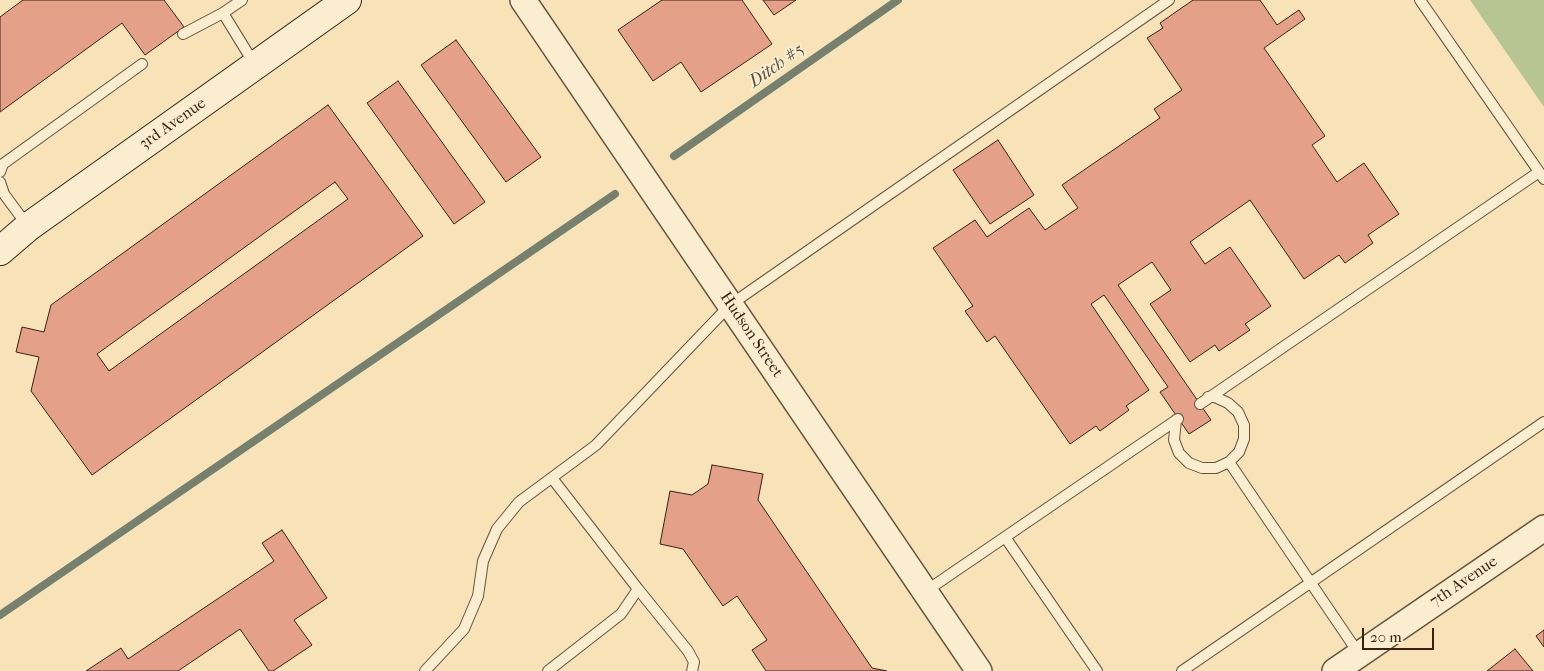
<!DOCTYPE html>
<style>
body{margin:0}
#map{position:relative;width:1544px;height:671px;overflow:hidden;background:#f7e3b7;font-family:"IM FELL French Canon",serif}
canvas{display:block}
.scale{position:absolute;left:1362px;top:628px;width:72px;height:22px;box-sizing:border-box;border:2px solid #382215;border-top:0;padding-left:6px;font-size:15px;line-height:18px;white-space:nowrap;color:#382215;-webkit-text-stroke:4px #faedd0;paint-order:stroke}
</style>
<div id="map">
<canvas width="1544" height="671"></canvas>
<div class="scale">20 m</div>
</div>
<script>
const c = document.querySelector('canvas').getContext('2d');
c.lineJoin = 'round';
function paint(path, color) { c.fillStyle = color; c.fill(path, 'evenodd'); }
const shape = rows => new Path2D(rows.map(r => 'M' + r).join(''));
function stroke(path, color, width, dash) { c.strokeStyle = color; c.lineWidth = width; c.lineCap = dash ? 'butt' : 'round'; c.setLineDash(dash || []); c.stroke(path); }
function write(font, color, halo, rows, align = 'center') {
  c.font = font + ' "IM FELL French Canon",serif'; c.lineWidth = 4; c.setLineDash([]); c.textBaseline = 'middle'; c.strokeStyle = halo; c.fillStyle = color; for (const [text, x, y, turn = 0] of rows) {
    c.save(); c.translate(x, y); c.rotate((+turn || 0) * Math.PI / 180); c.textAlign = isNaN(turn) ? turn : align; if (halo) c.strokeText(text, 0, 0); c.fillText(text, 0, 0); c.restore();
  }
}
paint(shape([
 [1470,0,1544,0,1544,107]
]), '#b6c593');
stroke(shape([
 [674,156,898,0],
 [0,615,615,194]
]), '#75806e', 8);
const building = shape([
 [23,0,164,0,184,27,145,55,122,23,0,112,0,17,23,0],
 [662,0,742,0,772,44,701,92,681,62,653,81,618,30,662,0],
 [763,0,796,0,774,15,763,0],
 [1193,0,1260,0,1277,25,1299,10,1305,19,1264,48,1325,136,1312,145,1337,182,1364,163,1399,214,1368,235,1373,243,1345,263,1339,255,1304,279,1250,200,1190,242,1205,264,1230,247,1271,306,1245,324,1250,330,1219,351,1215,345,1190,362,1150,304,1171,290,1152,262,1118,285,1211,420,1189,434,1160,392,1168,387,1104,295,1091,304,1149,390,1126,406,1129,410,1100,431,1096,426,1070,444,995,336,987,342,965,311,973,306,933,248,975,220,987,237,1029,208,1045,230,1078,208,1062,185,1160,118,1154,109,1182,90,1147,38,1163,28,1160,23,1193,0],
 [456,40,541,157,506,182,421,65,456,40],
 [398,81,485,202,454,224,367,103,398,81],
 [328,105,423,236,92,475,31,391,39,357,16,352,22,327,44,332,51,305,328,105],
 [335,182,348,199,109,371,97,354,335,182],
 [998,140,1034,195,990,224,953,170,998,140],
 [712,465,763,474,758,500,872,668,887,671,766,671,752,650,767,640,737,596,723,606,683,549,660,544,670,491,692,495,708,484,712,465],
 [282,530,327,598,294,620,312,645,273,671,269,671,240,629,178,671,86,671,121,648,128,659,274,561,262,543,282,530],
 [1544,630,1544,647,1536,636,1544,630],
 [1515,649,1533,671,1487,671,1515,649]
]);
paint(building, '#e4a088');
stroke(building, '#382215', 1);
const service = shape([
 [1420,0,1544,179],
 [223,13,242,0],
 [183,34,223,13,255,65],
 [0,172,3,164,142,64],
 [0,182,4,194,27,225],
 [1200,404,1539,172],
 [1176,420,1174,440,1179,453,1189,463,1202,468,1216,468,1229,462,1239,452,1244,439,1244,425,1238,412,1228,403,1215,397,1208,397],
 [1229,462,1359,654],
 [1005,537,1097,671],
 [638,589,688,651,694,662,692,671],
 [926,591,1178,419],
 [425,671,464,629,478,596,483,561,497,529,519,502,596,445,730,305,1169,0],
 [548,671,621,614,638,589,552,478],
 [1182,671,1544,422]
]);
const tertiary = shape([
 [523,0,979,671],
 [1335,671,1544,528]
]);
const secondary = shape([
 [0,251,28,227,347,0]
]);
stroke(service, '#68523e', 12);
stroke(tertiary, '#68523e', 28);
stroke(secondary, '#382215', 30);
stroke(service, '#faedd0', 10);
stroke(tertiary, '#faedd0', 25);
stroke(secondary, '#faedd0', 28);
write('16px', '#382215', '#faedd0', [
 ["3rd Avenue",173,124,-35],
 ["Hudson Street",751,335,56],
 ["7th Avenue",1464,582,-34]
]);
write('italic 18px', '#575142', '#faedd0', [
 ["Ditch #5",777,66,-35]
]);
</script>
